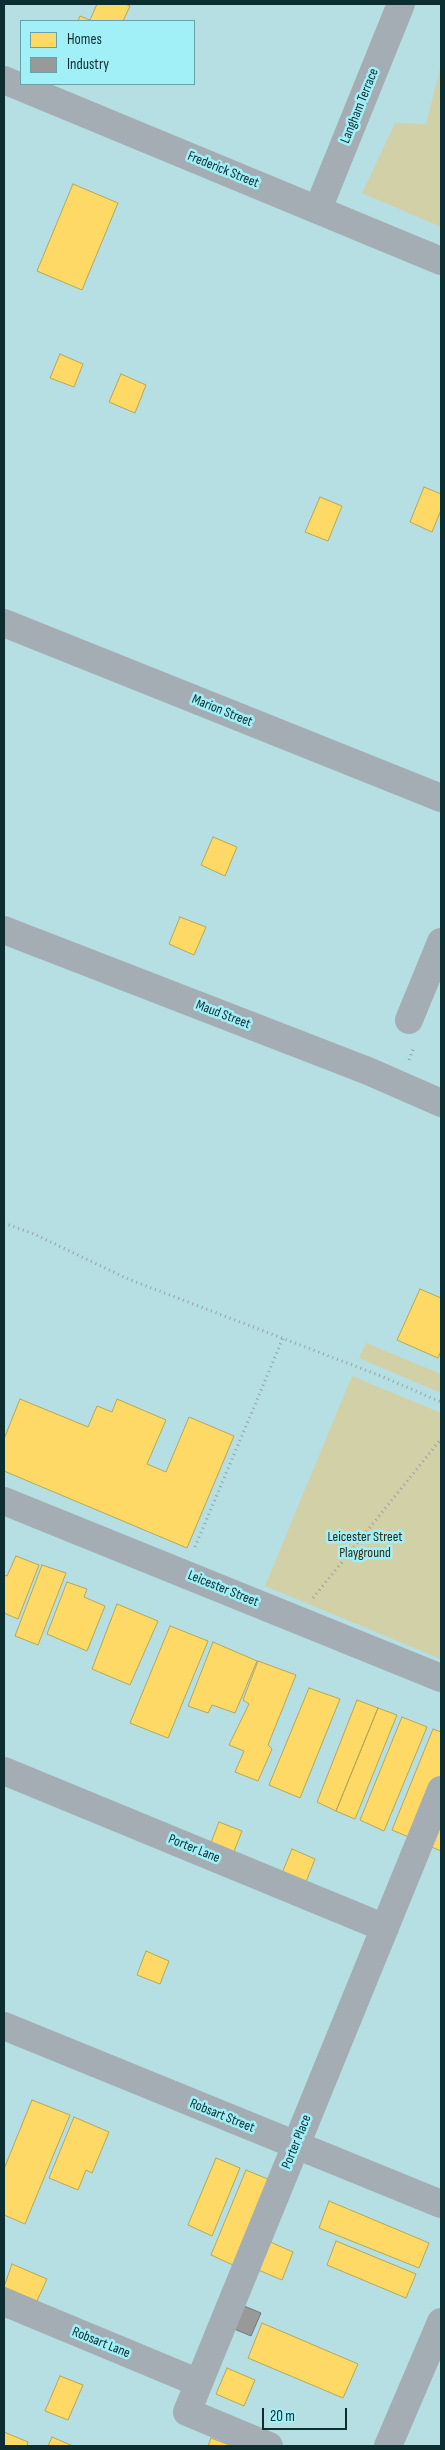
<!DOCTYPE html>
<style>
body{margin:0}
#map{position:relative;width:445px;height:2450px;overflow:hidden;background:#b5dfe3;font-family:"Sofia Sans Condensed",sans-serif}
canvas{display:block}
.frame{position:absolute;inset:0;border:5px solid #0d2e31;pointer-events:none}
.legend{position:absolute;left:20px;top:20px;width:175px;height:65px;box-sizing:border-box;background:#a1eff7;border:1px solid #66a2a8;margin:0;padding:6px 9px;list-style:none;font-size:15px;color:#0d2e31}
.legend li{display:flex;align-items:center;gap:10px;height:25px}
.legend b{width:25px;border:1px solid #66a2a8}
.scale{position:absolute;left:262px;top:2408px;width:85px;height:22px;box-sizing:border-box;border:2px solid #0d2e31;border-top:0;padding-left:6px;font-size:15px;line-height:18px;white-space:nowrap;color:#0d2e31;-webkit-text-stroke:4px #a1eff7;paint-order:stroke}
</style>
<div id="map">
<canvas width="445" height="2450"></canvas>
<div class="frame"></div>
<ul class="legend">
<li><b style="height:14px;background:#ffd966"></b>Homes</li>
<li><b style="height:14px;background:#999"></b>Industry</li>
</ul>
<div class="scale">20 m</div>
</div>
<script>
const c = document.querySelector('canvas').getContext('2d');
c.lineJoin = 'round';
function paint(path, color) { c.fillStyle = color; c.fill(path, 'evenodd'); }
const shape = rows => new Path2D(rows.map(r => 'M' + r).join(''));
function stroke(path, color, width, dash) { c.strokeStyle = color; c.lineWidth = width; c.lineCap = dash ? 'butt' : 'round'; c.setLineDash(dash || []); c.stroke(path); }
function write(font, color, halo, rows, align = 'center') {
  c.font = font + ' "Sofia Sans Condensed",sans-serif'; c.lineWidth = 5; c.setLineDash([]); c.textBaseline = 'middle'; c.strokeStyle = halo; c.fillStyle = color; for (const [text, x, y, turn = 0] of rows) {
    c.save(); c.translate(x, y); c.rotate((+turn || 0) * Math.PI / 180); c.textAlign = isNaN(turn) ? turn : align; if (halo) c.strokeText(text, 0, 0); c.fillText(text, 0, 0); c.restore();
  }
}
paint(shape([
 [441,65,441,227,362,193,395,123,426,124],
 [366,1343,441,1374,441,1393,359,1358],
 [352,1376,441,1413,441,1659,265,1586]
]), '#d2d0a6');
const homes = shape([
 [97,4,125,4,130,6,123,21,78,21,80,16,90,20,97,4],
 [73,184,118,203,82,290,37,271,73,184],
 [60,354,83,364,74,387,50,378,60,354],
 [121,374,146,385,135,413,109,402,121,374],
 [424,487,441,494,441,510,432,532,410,522,424,487],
 [320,497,342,506,328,541,305,532,320,497],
 [213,837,237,847,225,876,201,865,213,837],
 [180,917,206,927,194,955,169,944,180,917],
 [420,1289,441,1298,441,1351,438,1358,397,1340,420,1289],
 [20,1399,88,1427,97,1406,112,1412,117,1399,166,1420,147,1464,166,1472,189,1417,234,1436,187,1548,4,1471,4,1439,20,1399],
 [16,1556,39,1565,18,1619,4,1613,4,1575,7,1576,16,1556],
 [42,1565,66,1573,38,1645,15,1636,42,1565],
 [67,1582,87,1589,84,1597,105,1606,87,1651,47,1634,67,1582],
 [117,1604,158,1621,130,1685,92,1669,117,1604],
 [170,1626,208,1641,168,1738,130,1723,170,1626],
 [213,1642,257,1661,235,1713,212,1705,208,1713,188,1706,213,1642],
 [258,1661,296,1675,268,1745,272,1749,258,1781,235,1772,244,1751,229,1745,249,1704,243,1700,258,1661],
 [309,1688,340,1699,300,1798,269,1785,309,1688],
 [357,1700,378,1708,336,1811,317,1802,357,1700],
 [378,1708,397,1715,355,1819,336,1811,378,1708],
 [402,1717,427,1727,384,1831,360,1820,402,1717],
 [433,1729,441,1732,441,1778,416,1840,392,1830,433,1729],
 [441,1818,441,1851,429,1846,441,1818],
 [219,1822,242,1831,233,1854,210,1845,219,1822],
 [292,1849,315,1859,306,1882,282,1873,292,1849],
 [146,1951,169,1961,160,1984,137,1975,146,1951],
 [32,2100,70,2115,25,2224,4,2215,4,2169,32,2100],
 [74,2117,109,2132,92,2173,86,2170,78,2190,49,2178,74,2117],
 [216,2158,240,2168,212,2236,188,2225,216,2158],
 [246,2170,270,2180,233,2265,211,2255,246,2170],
 [329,2201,429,2243,419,2268,319,2228,329,2201],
 [268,2241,293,2252,282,2280,256,2269,268,2241],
 [336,2241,416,2274,406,2298,327,2265,336,2241],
 [12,2264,47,2279,37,2301,4,2287,12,2264],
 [262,2323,358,2364,343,2398,248,2358,262,2323],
 [227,2368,255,2380,244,2406,216,2394,227,2368],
 [60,2376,83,2385,68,2420,45,2411,60,2376],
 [4,2432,28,2442,27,2446,4,2446,4,2432],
 [52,2437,73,2446,48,2446,52,2437],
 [211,2438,232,2446,208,2446,211,2438]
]);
paint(homes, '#ffd966');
stroke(homes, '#b6a656', 1);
const industry = shape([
 [237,2303,261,2313,251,2336,227,2326,237,2303]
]);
paint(industry, '#999');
stroke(industry, '#6f797a', 1);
stroke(shape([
 [409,1060,414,1047],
 [4,1223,34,1234,128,1279,381,1376,441,1402],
 [195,1547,283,1338],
 [313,1598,441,1439]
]), '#92a1a6', 3, [1, 4]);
stroke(shape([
 [4,80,441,261],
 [318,209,401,4],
 [4,623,441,798],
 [4,930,368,1071,441,1103],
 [409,1020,441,942],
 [4,1501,441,1678],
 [4,1771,385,1928],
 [4,2026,441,2204],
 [4,2302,199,2383],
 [269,2446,187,2412,441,1790],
 [388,2446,441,2322]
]), '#a3adb3', 28);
write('14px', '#0d2e31', '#a1eff7', [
 ["Langham Terrace",360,106,-68],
 ["Frederick Street",223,170,22],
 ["Marion Street",222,711,22],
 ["Maud Street",223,1015,21],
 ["Leicester Street",223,1589,22],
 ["Porter Lane",194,1849,22],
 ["Robsart Street",222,2116,22],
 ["Porter Place",297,2142,-68],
 ["Robsart Lane",101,2343,22]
]);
write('14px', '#312714', '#a1eff7', [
 ["Leicester Street",365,1537],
 ["Playground",365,1553]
]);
</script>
